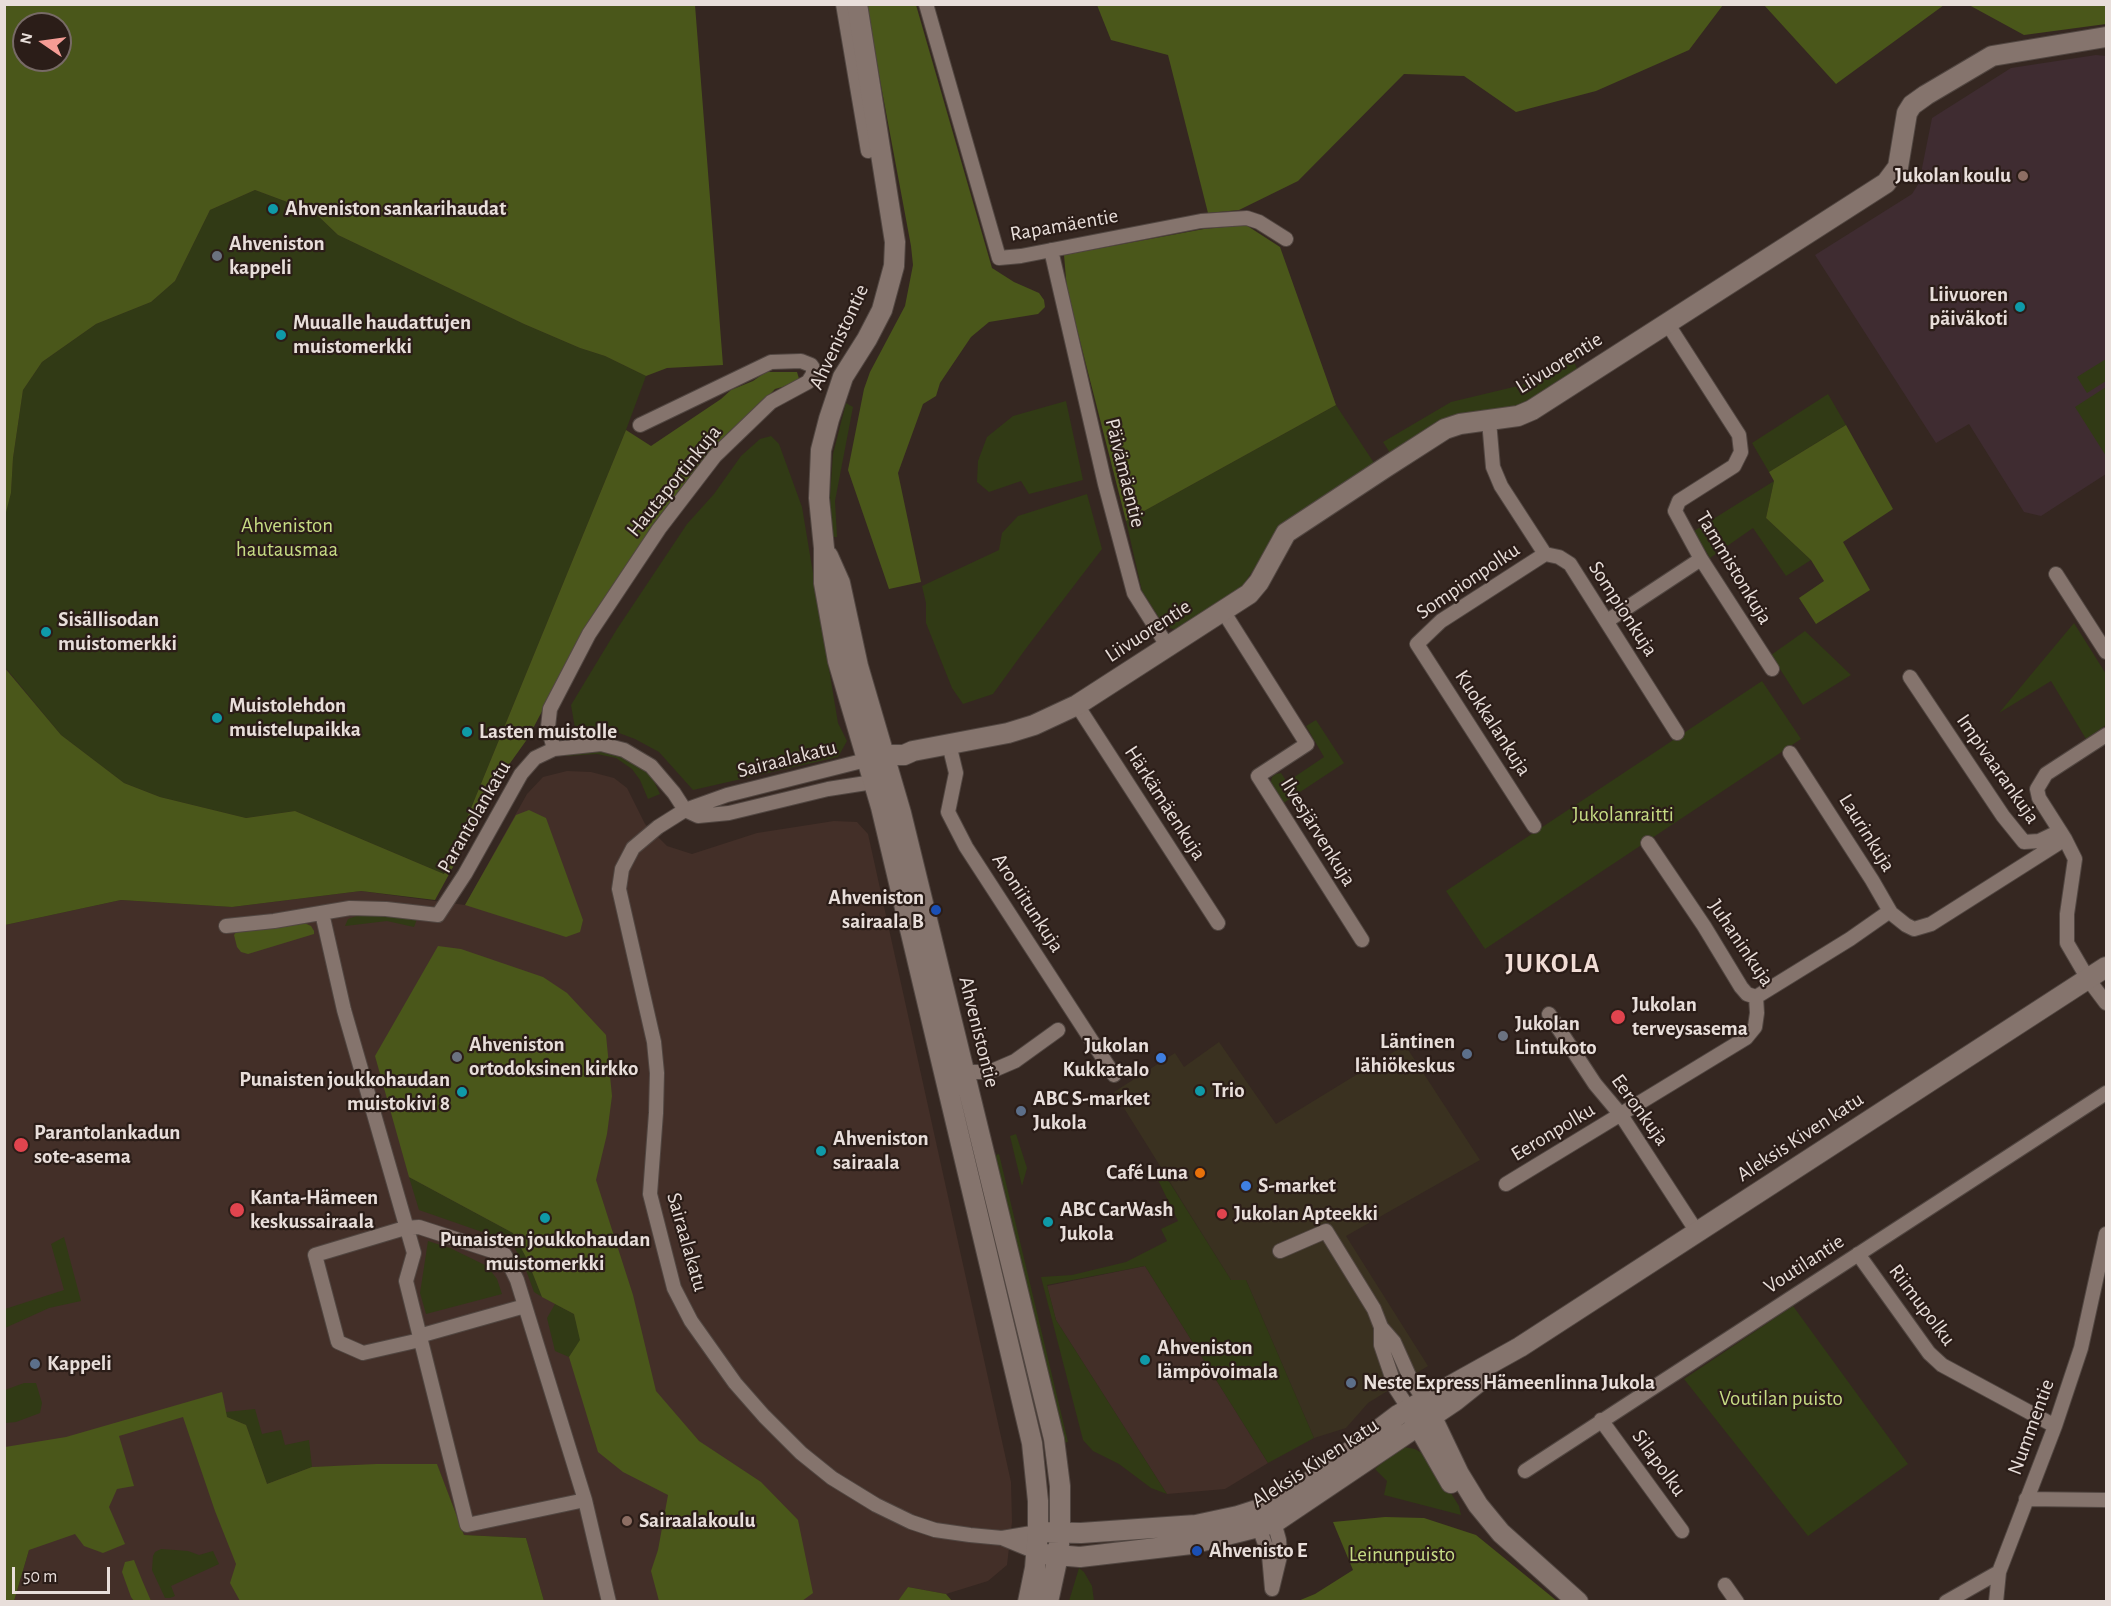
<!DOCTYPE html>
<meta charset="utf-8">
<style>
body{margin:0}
#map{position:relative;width:2111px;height:1606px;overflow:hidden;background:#352721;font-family:"Alegreya Sans",sans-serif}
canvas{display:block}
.frame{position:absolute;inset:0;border:6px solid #e8deda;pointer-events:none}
.north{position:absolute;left:12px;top:12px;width:60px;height:60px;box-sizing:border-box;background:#2b1d18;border:2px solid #776a66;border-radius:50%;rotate:283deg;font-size:16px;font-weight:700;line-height:24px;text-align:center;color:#e8deda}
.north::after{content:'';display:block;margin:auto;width:21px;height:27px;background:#f59c95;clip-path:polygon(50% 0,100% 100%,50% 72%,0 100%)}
.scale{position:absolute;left:12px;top:1567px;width:98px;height:27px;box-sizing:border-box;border:3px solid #e8deda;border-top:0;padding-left:8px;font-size:18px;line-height:21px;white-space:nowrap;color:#e8deda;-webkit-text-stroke:4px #2b1d18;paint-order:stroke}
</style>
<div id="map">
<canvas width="2111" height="1606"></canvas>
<div class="frame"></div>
<div class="north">N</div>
<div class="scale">50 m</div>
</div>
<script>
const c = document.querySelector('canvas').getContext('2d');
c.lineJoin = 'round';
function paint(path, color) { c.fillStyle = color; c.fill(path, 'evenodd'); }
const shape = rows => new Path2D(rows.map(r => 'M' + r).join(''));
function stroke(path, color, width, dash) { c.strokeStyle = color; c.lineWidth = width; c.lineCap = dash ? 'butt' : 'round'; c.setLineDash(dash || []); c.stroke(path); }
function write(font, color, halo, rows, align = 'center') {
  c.font = font + ' "Alegreya Sans",sans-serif'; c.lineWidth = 4.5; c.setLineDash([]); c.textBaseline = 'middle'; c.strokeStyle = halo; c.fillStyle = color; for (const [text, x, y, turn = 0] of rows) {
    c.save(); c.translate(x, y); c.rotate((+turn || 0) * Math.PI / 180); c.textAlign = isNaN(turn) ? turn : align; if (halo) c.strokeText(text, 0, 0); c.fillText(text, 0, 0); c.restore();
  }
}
paint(shape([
 [1219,1042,1276,1124,1405,1045,1480,1160,1346,1236,1428,1366,1368,1403,1346,1428,1314,1438,1246,1280,1231,1280,1114,1092,1175,1053,1184,1067]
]), '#3a3120');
paint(shape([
 [567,771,591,772,614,778,627,788,645,824,667,846,692,854,757,833,834,821,857,822,868,834,1011,1482,1012,1522,1007,1565,988,1581,946,1594,908,1587,898,1602,544,1601,526,1538,464,1535,437,1465,312,1467,265,1601,14,1601,29,1550,5,1471,5,925,121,900,232,907,361,891,465,905,527,794,543,777],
 [1145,1266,1268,1463,1225,1489,1167,1494,1056,1320,1047,1286]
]), '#432f28');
paint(shape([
 [2096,55,2106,56,2106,474,2041,516,2024,512,1969,424,1936,443,1815,255,1912,194,1919,183,1932,118,2011,68]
]), '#3f2c31');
paint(shape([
 [255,190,314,212,338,235,524,324,580,348,605,356,646,376,626,430,444,874,295,811,246,818,160,797,124,783,61,735,5,667,4,516,11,493,13,458,23,390,42,362,96,324,151,302,175,281,210,210],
 [1573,359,1578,371,1522,405,1466,414,1392,456,1383,442,1451,402,1522,385],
 [2106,359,2106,381,2087,393,2077,377],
 [2106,387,2106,456,2075,407],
 [1828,394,1846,425,1769,472,1752,443],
 [1066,401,1083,480,1029,494,1021,481,989,492,977,482,978,461,987,437,1013,416],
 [846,403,853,407,835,501,837,537,833,537,830,496,833,454],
 [1336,405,1374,463,1282,526,1242,587,1178,630,1165,627,1142,591,1126,521],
 [771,436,779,444,802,507,838,723,847,741,838,757,693,790,659,752,635,739,611,730,588,730,576,734,571,705,617,629,687,524,714,494,741,456,760,439],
 [1774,481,1766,518,1811,560,1786,576,1753,528,1710,558,1694,531],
 [1087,494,1102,549,1027,647,993,694,963,704,952,688,926,623,926,603,922,586,999,550,1002,533,1018,516],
 [2074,623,2106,674,2106,725,2086,739,2051,681,1999,713],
 [1805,631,1851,675,1803,705,1771,655],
 [1762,681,1801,739,1485,949,1446,891],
 [1316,720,1344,763,1282,804,1270,786,1272,777,1276,774,1281,773,1287,782,1324,757,1306,726],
 [592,749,624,756,638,764,653,779,660,794,648,799,640,780,632,769,616,758,597,754,566,756,565,752],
 [362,914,386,915,417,919,414,927,387,921,345,926,348,919],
 [1016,1134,1027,1168,1022,1186,1010,1136],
 [999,1154,1068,1442,1062,1443,993,1156],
 [1165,1175,1231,1280,1246,1280,1314,1438,1268,1463,1145,1266,1047,1285,1056,1320,1167,1494,1151,1488,1119,1464,1093,1451,1083,1440,1041,1277,1072,1275,1126,1262,1167,1241,1161,1229,1178,1221,1158,1180],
 [409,1177,513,1233,527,1259,542,1297,534,1292,526,1270,519,1273,513,1261,520,1257,511,1242,419,1210],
 [64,1237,81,1301,49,1308,5,1328,5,1309,64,1290,51,1244],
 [428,1241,450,1248,487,1266,497,1279,502,1294,426,1314,420,1293],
 [555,1304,574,1314,581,1340,569,1357,555,1351,547,1318],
 [1793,1306,1908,1464,1808,1536,1684,1379],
 [24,1383,36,1383,42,1403,40,1413,16,1422,5,1423,5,1390],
 [255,1409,262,1434,281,1430,285,1445,309,1440,312,1467,267,1484,246,1425,227,1417,226,1412],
 [1404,1447,1415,1449,1425,1455,1434,1466,1459,1506,1461,1515,1384,1495,1387,1481,1375,1469,1397,1450],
 [161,1549,188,1551,199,1555,213,1551,219,1564,171,1586,175,1596,170,1598,165,1598,152,1570,153,1556,155,1552],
 [1079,1568,1084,1572,1092,1586,1094,1601,1069,1601]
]), '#313a15');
paint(shape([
 [5,4,695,5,723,365,667,368,646,376,605,356,580,348,524,324,338,235,314,212,255,190,210,210,175,281,151,302,96,324,42,362,23,390,13,458,11,493,5,516],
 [24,24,60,24,60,60,24,60],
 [866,5,916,5,992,268,1014,282,1039,293,1044,300,1045,307,1038,314,989,322,971,337,940,383,936,396,923,404,898,473,921,582,889,589,848,470,864,389,870,372,905,306,913,265,911,246],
 [1097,5,1723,5,1689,50,1596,91,1516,112,1464,76,1404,74,1298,181,1239,210,1208,213,1168,55,1111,40],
 [1764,5,1944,5,1836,84],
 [1969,5,2106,5,2106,24,2024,35],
 [1246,225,1280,247,1336,405,1126,521,1067,290,1064,255,1204,229],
 [766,372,797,372,800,382,775,389,686,483,584,631,528,738,508,766,435,900,361,891,232,907,121,900,5,925,4,667,61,735,124,783,160,797,246,818,295,811,444,874,626,430,651,446,721,399,731,390,753,381],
 [1846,425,1893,509,1843,542,1870,590,1816,624,1799,598,1824,581,1811,560,1766,518,1774,481,1769,472],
 [529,810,546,818,583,920,580,932,566,937,465,905,516,815],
 [300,921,311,926,314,931,314,934,248,954,241,952,237,947,234,935,236,932],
 [438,946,461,949,543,977,567,993,606,1035,612,1096,607,1134,596,1180,633,1295,656,1391,699,1441,761,1482,798,1520,813,1593,802,1601,659,1601,651,1571,658,1550,668,1495,623,1472,598,1452,569,1357,580,1340,574,1314,542,1297,527,1259,513,1233,409,1177,375,1056],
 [222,1392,227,1417,246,1425,267,1484,312,1467,376,1464,437,1464,464,1535,526,1538,544,1601,240,1601,230,1583,236,1564,215,1511,183,1417,119,1436,134,1486,117,1489,109,1507,125,1544,103,1553,84,1546,75,1534,29,1550,14,1601,5,1602,5,1447,66,1437],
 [1385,1517,1424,1518,1476,1535,1557,1601,1298,1601,1315,1594,1353,1570,1333,1522],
 [134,1560,142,1580,151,1601,134,1601,131,1597,122,1572,125,1562],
 [908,1587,946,1594,952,1601,898,1601]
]), '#4a571a');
const street = shape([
 [843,4,868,151],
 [926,4,999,258,1021,256,1201,221,1247,218,1259,222,1286,239],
 [1051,250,1105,484,1134,593,1168,647],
 [1667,323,1739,435,1741,452,1734,466,1679,501,1675,511,1701,559,1772,669],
 [1489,421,1493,467,1501,486,1545,554,1559,557,1570,564,1677,733],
 [2056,574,2106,652],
 [1223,611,1307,744,1258,776,1362,940],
 [1607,621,1701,559],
 [1910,677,2003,816,2024,842,2039,841,2060,831,2065,839,2075,859,2067,914,2067,943,2088,979,2106,1003],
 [1077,705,1218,923],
 [949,744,956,773,948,812,966,847,1114,1075],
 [554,749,548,727,550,709,589,634,659,529,715,456,771,402,808,382,813,374,813,368,811,365,801,361,771,362,640,425],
 [1790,753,1872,880,1891,913,1906,925,1914,929,1931,924,2065,839],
 [866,760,727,795,685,810,658,827,633,848,622,869,619,889,654,1042,657,1073,656,1113,650,1194,674,1288,691,1321,735,1383,764,1416,801,1453,832,1478,876,1505,911,1522,935,1530,970,1535,1002,1538,1038,1532],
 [1534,826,1417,644,1441,621,1545,554],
 [2060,831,2039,798,2037,789,2046,774,2106,735],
 [322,913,344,1010,414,1253,406,1281,467,1525,585,1500],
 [226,926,274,921,350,908,386,909,438,915,465,874,521,774,535,758,554,749,601,744,624,750,651,766,674,793,685,810,698,816,729,813,828,789,873,782],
 [1756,997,1850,939,1890,911],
 [1549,1014,1595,1084,1621,1115,1697,1232],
 [957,1072,982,1072,994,1070,1015,1061,1058,1030],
 [1506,1184,1746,1038,1755,1027,1757,1013,1756,997,1747,994,1741,987,1704,926,1648,843],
 [1280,1251,1326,1231,1374,1309,1381,1327,1394,1342,1411,1380,1424,1400],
 [1858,1254,1929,1353,1942,1365,2055,1426],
 [1381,1327,1381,1345,1396,1389,1409,1409],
 [419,1336,525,1306],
 [420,1340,363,1353,338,1342,315,1255,405,1228,419,1227,505,1255,517,1280,585,1500,609,1602],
 [1601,1420,1682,1531],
 [1525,1471,2106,1093],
 [2026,1499,2106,1500],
 [1256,1519,1269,1555,1272,1589,1280,1556,1279,1540,1272,1515],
 [1002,1538,1036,1552],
 [1725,1585,1737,1602],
 [1946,1602,1999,1572,2055,1426,2081,1348,2106,1234],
 [1996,1602,1999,1572]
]);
const secondary = shape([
 [857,4,895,242,894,266,882,310,867,339,843,377,829,419,821,450,819,498,824,548,824,583,838,661,881,807,1032,1443,1038,1501,1038,1532,1035,1568,1028,1602],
 [828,556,840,583,858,666,901,813,1054,1439,1060,1486,1060,1533,1058,1556,1048,1602],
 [866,760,884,755,904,755,913,751,1008,733,1034,725,1077,705,1249,594,1259,582,1286,533,1386,467,1445,429,1460,424,1518,416,1532,410,1886,183,1898,167,1907,113,1912,105,1926,95,1992,56,2106,37],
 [1426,1405,1459,1474,1478,1505,1501,1533,1578,1602],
 [1412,1415,1451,1483],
 [1038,1532,1081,1533,1196,1525,1238,1516,1269,1506,1294,1493,1323,1472,1398,1415,1520,1347,2106,967],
 [1045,1554,1080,1557,1191,1544,1274,1523,1455,1401,1485,1377]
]);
stroke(street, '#514641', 16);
stroke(secondary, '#514641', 22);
stroke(street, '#85746d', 14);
stroke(secondary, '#85746d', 20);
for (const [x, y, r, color] of [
 [2023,176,6,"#8d6e63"],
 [273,209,6,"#0f9aa8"],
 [217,256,6,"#6b7280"],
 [2020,307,6,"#0f9aa8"],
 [281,335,6,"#0f9aa8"],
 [46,632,6,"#0f9aa8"],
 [217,718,6,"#0f9aa8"],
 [467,732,6,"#0f9aa8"],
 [936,910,6,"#1a4fb4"],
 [1618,1017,8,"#e0444e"],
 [1503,1036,6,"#6b7280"],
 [1467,1054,6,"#5c6f8a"],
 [457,1057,6,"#6b7280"],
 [1161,1058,6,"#3f7fe0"],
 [1200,1091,6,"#0f9aa8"],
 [462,1092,6,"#0f9aa8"],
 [1021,1111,6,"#5c6f8a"],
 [21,1145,8,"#e0444e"],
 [821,1151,6,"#0f9aa8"],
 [1200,1173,6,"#e8710a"],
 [1246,1186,6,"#3f7fe0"],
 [237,1210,8,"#e0444e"],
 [1222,1214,6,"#e0444e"],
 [545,1218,6,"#0f9aa8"],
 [1048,1222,6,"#0f9aa8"],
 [1145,1360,6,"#0f9aa8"],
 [35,1364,6,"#5c6f8a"],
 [1351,1383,6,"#5c6f8a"],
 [627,1521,6,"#8d6e63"],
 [1197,1551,6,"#1a4fb4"]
]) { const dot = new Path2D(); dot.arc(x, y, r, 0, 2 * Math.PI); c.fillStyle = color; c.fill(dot); stroke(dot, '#2b1d18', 2); }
write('bold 21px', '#e8deda', '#2b1d18', [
 ["Jukolan koulu",2011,176,"right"],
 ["Ahveniston sankarihaudat",285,209],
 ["Ahveniston",229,244],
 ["kappeli",229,268],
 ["Liivuoren",2008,295,"right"],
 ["päiväkoti",2008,319,"right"],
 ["Muualle haudattujen",293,323],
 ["muistomerkki",293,347],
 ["Sisällisodan",58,620],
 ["muistomerkki",58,644],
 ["Muistolehdon",229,706],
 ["muistelupaikka",229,730],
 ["Lasten muistolle",479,732],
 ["Ahveniston",924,898,"right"],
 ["sairaala B",924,922,"right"],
 ["Jukolan",1632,1005],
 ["terveysasema",1632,1029],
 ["Jukolan",1515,1024],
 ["Lintukoto",1515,1048],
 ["Läntinen",1455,1042,"right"],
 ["lähiökeskus",1455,1066,"right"],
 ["Ahveniston",469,1045],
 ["ortodoksinen kirkko",469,1069],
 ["Jukolan",1149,1046,"right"],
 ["Kukkatalo",1149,1070,"right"],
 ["Punaisten joukkohaudan",450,1080,"right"],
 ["muistokivi 8",450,1104,"right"],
 ["Trio",1212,1091],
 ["ABC S-market",1033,1099],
 ["Jukola",1033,1123],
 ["Parantolankadun",34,1133],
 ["sote-asema",34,1157],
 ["Ahveniston",833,1139],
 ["sairaala",833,1163],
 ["Café Luna",1188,1173,"right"],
 ["S-market",1258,1186],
 ["Kanta-Hämeen",250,1198],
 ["keskussairaala",250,1222],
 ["ABC CarWash",1060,1210],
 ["Jukola",1060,1234],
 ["Jukolan Apteekki",1234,1214],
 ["Punaisten joukkohaudan",545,1240,"center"],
 ["muistomerkki",545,1264,"center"],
 ["Ahveniston",1157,1348],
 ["lämpövoimala",1157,1372],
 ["Kappeli",47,1364],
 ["Neste Express Hämeenlinna Jukola",1363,1383],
 ["Sairaalakoulu",639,1521],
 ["Ahvenisto E",1209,1551]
], 'left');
write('21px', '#e8deda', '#2b1d18', [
 ["Rapamäentie",1064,225,-10],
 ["Ahvenistontie",839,337,-65],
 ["Liivuorentie",1559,363,-32],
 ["Päivämäentie",1125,473,76],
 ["Hautaportinkuja",674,481,-51],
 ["Tammistonkuja",1734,568,59],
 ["Sompionpolku",1468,581,-34],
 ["Sompionkuja",1623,609,57],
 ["Liivuorentie",1148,631,-33],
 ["Kuokkalankuja",1493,723,57],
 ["Sairaalakatu",787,759,-14],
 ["Impivaarankuja",1998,769,55],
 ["Härkämäenkuja",1165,803,57],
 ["Parantolankatu",474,817,-60],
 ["Ilvesjärvenkuja",1318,832,58],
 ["Laurinkuja",1867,833,58],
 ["Aroniitunkuja",1028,903,57],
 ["Juhaninkuja",1741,943,56],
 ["Ahvenistontie",979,1032,76],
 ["Eeronkuja",1640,1110,54],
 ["Eeronpolku",1553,1132,-31],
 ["Aleksis Kiven katu",1800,1137,-33],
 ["Sairaalakatu",687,1242,74],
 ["Voutilantie",1804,1264,-33],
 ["Riimupolku",1922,1305,53],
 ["Nummentie",2031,1427,-70],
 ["Aleksis Kiven katu",1315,1463,-33],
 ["Silapolku",1659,1463,54]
]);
write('21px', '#c6dc84', '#2b1d18', [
 ["Ahveniston",287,526],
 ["hautausmaa",287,550],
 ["Jukolanraitti",1623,815],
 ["Voutilan puisto",1781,1399],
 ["Leinunpuisto",1402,1555]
]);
c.letterSpacing = '1.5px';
write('bold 27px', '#f1ddd6', '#2b1d18', [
 ["JUKOLA",1553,964]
]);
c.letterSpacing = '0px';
</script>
